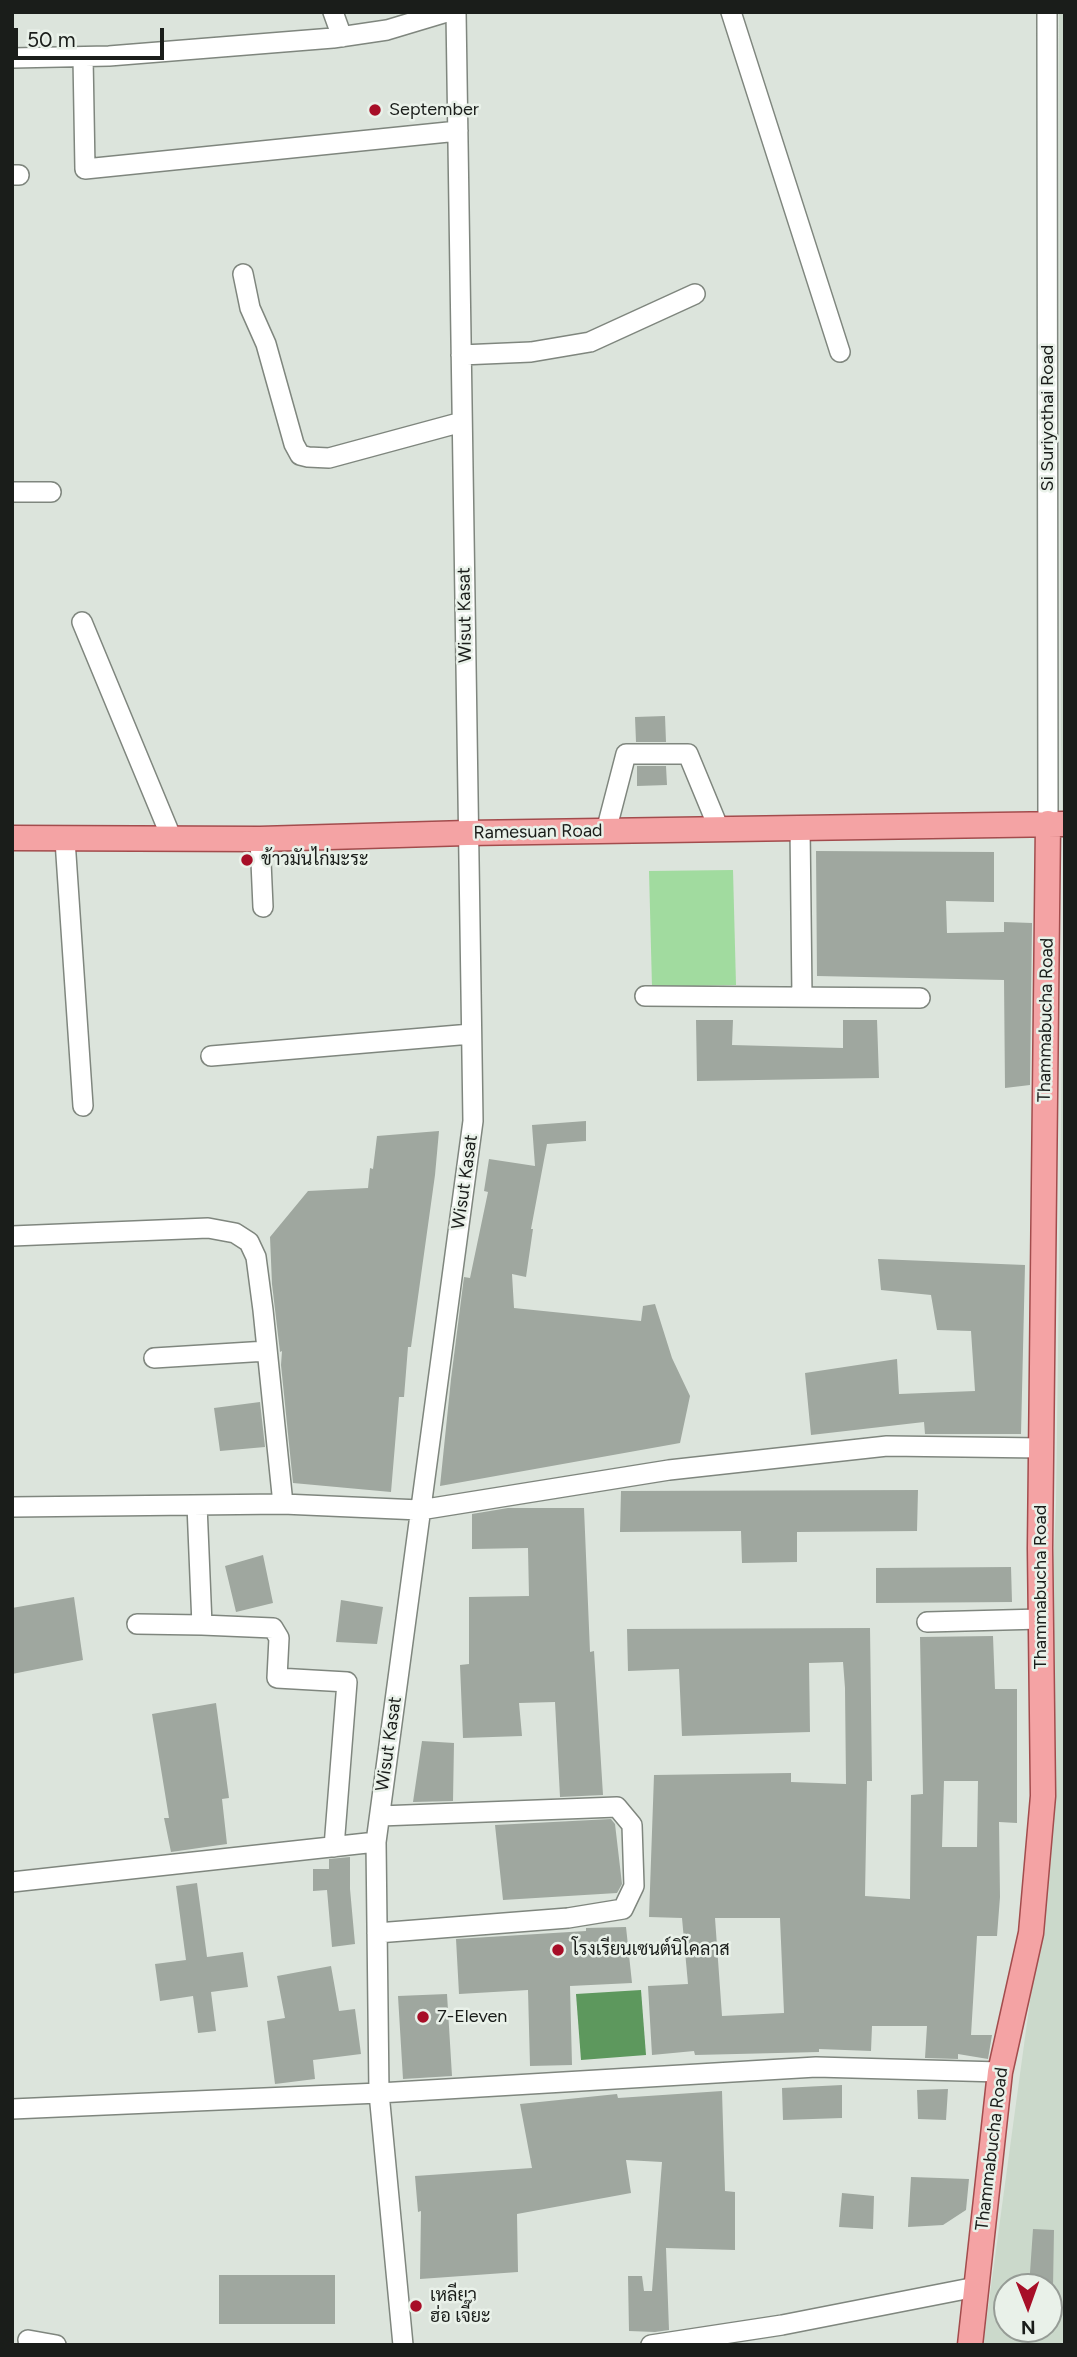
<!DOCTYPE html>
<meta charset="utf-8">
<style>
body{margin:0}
#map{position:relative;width:1077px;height:2357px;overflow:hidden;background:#dce4dc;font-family:Figtree,sans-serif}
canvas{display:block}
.frame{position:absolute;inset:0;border:14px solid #1a1d1a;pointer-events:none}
.north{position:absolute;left:993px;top:2273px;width:70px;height:70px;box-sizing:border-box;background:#e9f1e9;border:2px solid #969c96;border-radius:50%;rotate:179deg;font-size:19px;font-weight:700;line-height:28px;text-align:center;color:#1a1d1a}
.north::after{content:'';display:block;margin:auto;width:24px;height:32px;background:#a70e27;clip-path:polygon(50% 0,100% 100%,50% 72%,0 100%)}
.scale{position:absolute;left:14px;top:28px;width:150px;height:32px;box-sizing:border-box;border:4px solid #1a1d1a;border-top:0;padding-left:9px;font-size:21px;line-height:24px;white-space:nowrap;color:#1a1d1a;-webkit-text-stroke:5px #e9f1e9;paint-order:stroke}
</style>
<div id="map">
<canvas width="1077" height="2357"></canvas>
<div class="frame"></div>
<div class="north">N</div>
<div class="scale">50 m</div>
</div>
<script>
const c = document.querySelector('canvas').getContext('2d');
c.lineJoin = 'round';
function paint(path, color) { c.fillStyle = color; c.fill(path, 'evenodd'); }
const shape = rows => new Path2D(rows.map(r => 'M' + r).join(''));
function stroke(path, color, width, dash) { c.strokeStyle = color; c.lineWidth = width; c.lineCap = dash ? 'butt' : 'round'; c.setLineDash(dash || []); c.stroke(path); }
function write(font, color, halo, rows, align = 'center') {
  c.font = font + ' Figtree,Sarabun,sans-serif'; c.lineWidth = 5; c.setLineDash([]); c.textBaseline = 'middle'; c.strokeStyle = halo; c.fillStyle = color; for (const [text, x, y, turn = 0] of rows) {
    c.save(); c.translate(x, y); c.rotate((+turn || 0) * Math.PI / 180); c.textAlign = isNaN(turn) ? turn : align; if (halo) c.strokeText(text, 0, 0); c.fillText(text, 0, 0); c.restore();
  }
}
paint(shape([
 [1059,12,1065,12,1065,2345,983,2345,1036,1957,1056,1503,1064,887,1061,740],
 [1007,2287,1049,2287,1049,2329,1007,2329]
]), '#cbd9cb');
paint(shape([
 [733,870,736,985,652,987,649,871]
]), '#a1db9f');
paint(shape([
 [641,1990,646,2055,581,2060,576,1994]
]), '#5d985d');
paint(shape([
 [665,716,666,742,636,742,635,717],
 [637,766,666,766,667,785,637,786],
 [816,851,994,852,994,902,946,901,947,933,1004,932,1004,922,1032,923,1030,1085,1005,1088,1004,980,817,976],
 [696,1020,733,1020,732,1045,843,1048,843,1020,877,1020,879,1078,697,1081],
 [586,1121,586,1141,547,1144,531,1229,533,1229,526,1277,512,1274,514,1308,641,1321,643,1306,655,1304,672,1358,690,1396,680,1443,440,1486,451,1379,464,1277,470,1278,488,1192,484,1191,489,1159,535,1166,532,1125],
 [439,1131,435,1175,411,1347,408,1347,404,1397,399,1397,391,1492,293,1483,281,1365,282,1351,280,1352,272,1284,270,1237,308,1191,368,1188,370,1168,373,1169,377,1136],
 [878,1259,1025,1265,1021,1434,925,1434,924,1422,811,1435,805,1373,897,1359,899,1394,975,1391,971,1331,937,1330,931,1295,881,1290],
 [260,1402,265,1447,220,1451,214,1408],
 [918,1490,917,1531,797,1532,797,1562,742,1563,741,1531,620,1532,621,1491],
 [508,1508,584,1508,590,1652,594,1651,603,1795,560,1797,555,1702,519,1703,522,1736,463,1738,460,1665,469,1664,469,1597,529,1596,528,1548,472,1549,472,1514],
 [263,1555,273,1603,236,1612,225,1566],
 [1011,1567,1012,1602,876,1603,876,1568],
 [74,1597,83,1660,12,1674,12,1608],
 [341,1600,383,1607,377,1644,336,1642],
 [870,1628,872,1781,867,1781,865,1896,910,1899,911,1795,923,1794,920,1637,993,1636,995,1689,1017,1689,1017,1823,999,1822,1000,1897,997,1936,977,1936,971,2035,992,2035,988,2059,958,2054,958,2059,925,2058,927,2026,872,2026,871,2051,819,2049,819,2052,695,2055,694,2051,652,2055,648,1986,688,1984,682,1918,649,1917,654,1775,791,1773,791,1782,846,1784,845,1688,843,1662,809,1663,810,1732,682,1736,679,1669,628,1671,627,1629],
 [944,1781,978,1781,977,1847,942,1847],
 [715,1918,780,1918,784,2013,722,2016],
 [216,1703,229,1798,222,1799,227,1844,171,1852,164,1818,169,1818,152,1714],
 [422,1741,454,1743,453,1801,413,1802],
 [611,1819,615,1824,622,1884,617,1893,503,1900,495,1825],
 [350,1857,350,1889,355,1944,332,1947,327,1890,313,1891,313,1869,329,1869,329,1859],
 [197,1883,207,1957,243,1952,248,1987,211,1992,216,2031,198,2033,193,1996,160,2001,155,1964,186,1960,176,1886],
 [626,1927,632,1983,570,1986,572,2065,530,2066,528,1990,459,1994,456,1939,586,1931,586,1928],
 [331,1966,339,2011,355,2009,361,2054,313,2060,315,2079,275,2084,267,2021,285,2018,277,1976],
 [447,1994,452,2076,403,2079,398,1996],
 [842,2085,842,2118,783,2120,782,2088],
 [948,2089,946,2120,918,2119,917,2090],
 [722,2091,725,2191,735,2192,735,2250,666,2248,669,2330,655,2332,629,2331,628,2276,642,2276,644,2291,652,2291,662,2162,626,2160,631,2193,517,2214,518,2272,420,2279,421,2211,418,2212,415,2176,532,2168,520,2104,617,2094,618,2098],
 [911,2177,969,2179,966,2210,943,2225,908,2227],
 [842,2193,874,2196,873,2229,839,2227],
 [1033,2229,1054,2230,1053,2287,1029,2287],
 [219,2275,335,2275,335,2324,219,2324]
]), '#9fa79f');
const minor = shape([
 [333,12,342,37],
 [731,12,840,352],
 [1047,12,1048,823],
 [83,57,85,169,458,131],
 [12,58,109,56,333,38,387,30,447,12],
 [12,175,19,175],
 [243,274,250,308,266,344,294,444,300,455,308,457,329,458,462,422],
 [461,355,531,352,590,342,695,294],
 [12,492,51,492],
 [82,622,172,839],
 [800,827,802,997],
 [606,831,626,754,688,754,719,829],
 [260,839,263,907],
 [65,840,83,1106],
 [645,996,920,998],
 [211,1056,471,1034],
 [12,1236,208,1228,235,1233,249,1242,256,1257,263,1310,283,1504],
 [154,1358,267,1351],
 [12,1507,283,1504,420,1510,669,1470,887,1446,1041,1448],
 [927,1622,1041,1619],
 [137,1624,202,1625,197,1505],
 [202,1625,273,1628,279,1638,277,1678,347,1682,334,1847],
 [12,1882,376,1842],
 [377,1933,568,1918,623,1909,634,1886,632,1825,617,1807,380,1816],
 [12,2109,379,2093,816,2067,1000,2072],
 [28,2340,56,2345],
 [403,2345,379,2093,376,1842,473,1121,456,12],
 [651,2345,782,2325,976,2287]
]);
const major = shape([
 [12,838,260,839,467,833,1064,824],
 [970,2345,1000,2072,1031,1933,1043,1796,1040,1548,1048,823]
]);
stroke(minor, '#7f867e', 22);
stroke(major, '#a34c4d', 27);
stroke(minor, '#fff', 19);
stroke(major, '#f4a3a4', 24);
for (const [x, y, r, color] of [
 [375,110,7,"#a70e27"],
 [247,860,7,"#a70e27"],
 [558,1950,7,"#a70e27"],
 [423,2017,7,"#a70e27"],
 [416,2306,7,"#a70e27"]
]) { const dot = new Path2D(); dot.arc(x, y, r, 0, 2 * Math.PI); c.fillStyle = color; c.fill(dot); stroke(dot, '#e9f1e9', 2.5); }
write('18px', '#1a1d1a', '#e9f1e9', [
 ["September",389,110],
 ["ข้าวมันไก่มะระ",261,860],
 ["โรงเรียนเซนต์นิโคลาส",572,1950],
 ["7-Eleven",437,2017],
 ["เหลียว",430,2296],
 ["ฮ่อ เจี๊ยะ",430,2317]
], 'left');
write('18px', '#1a1d1a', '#e9f1e9', [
 ["Si Suriyothai Road",1048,418,-90],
 ["Wisut Kasat",465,615,-91],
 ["Ramesuan Road",538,832,-1],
 ["Thammabucha Road",1046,1020,-89],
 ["Wisut Kasat",465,1182,-82],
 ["Thammabucha Road",1041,1587,-90],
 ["Wisut Kasat",389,1744,-82],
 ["Thammabucha Road",992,2149,-83]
]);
</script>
